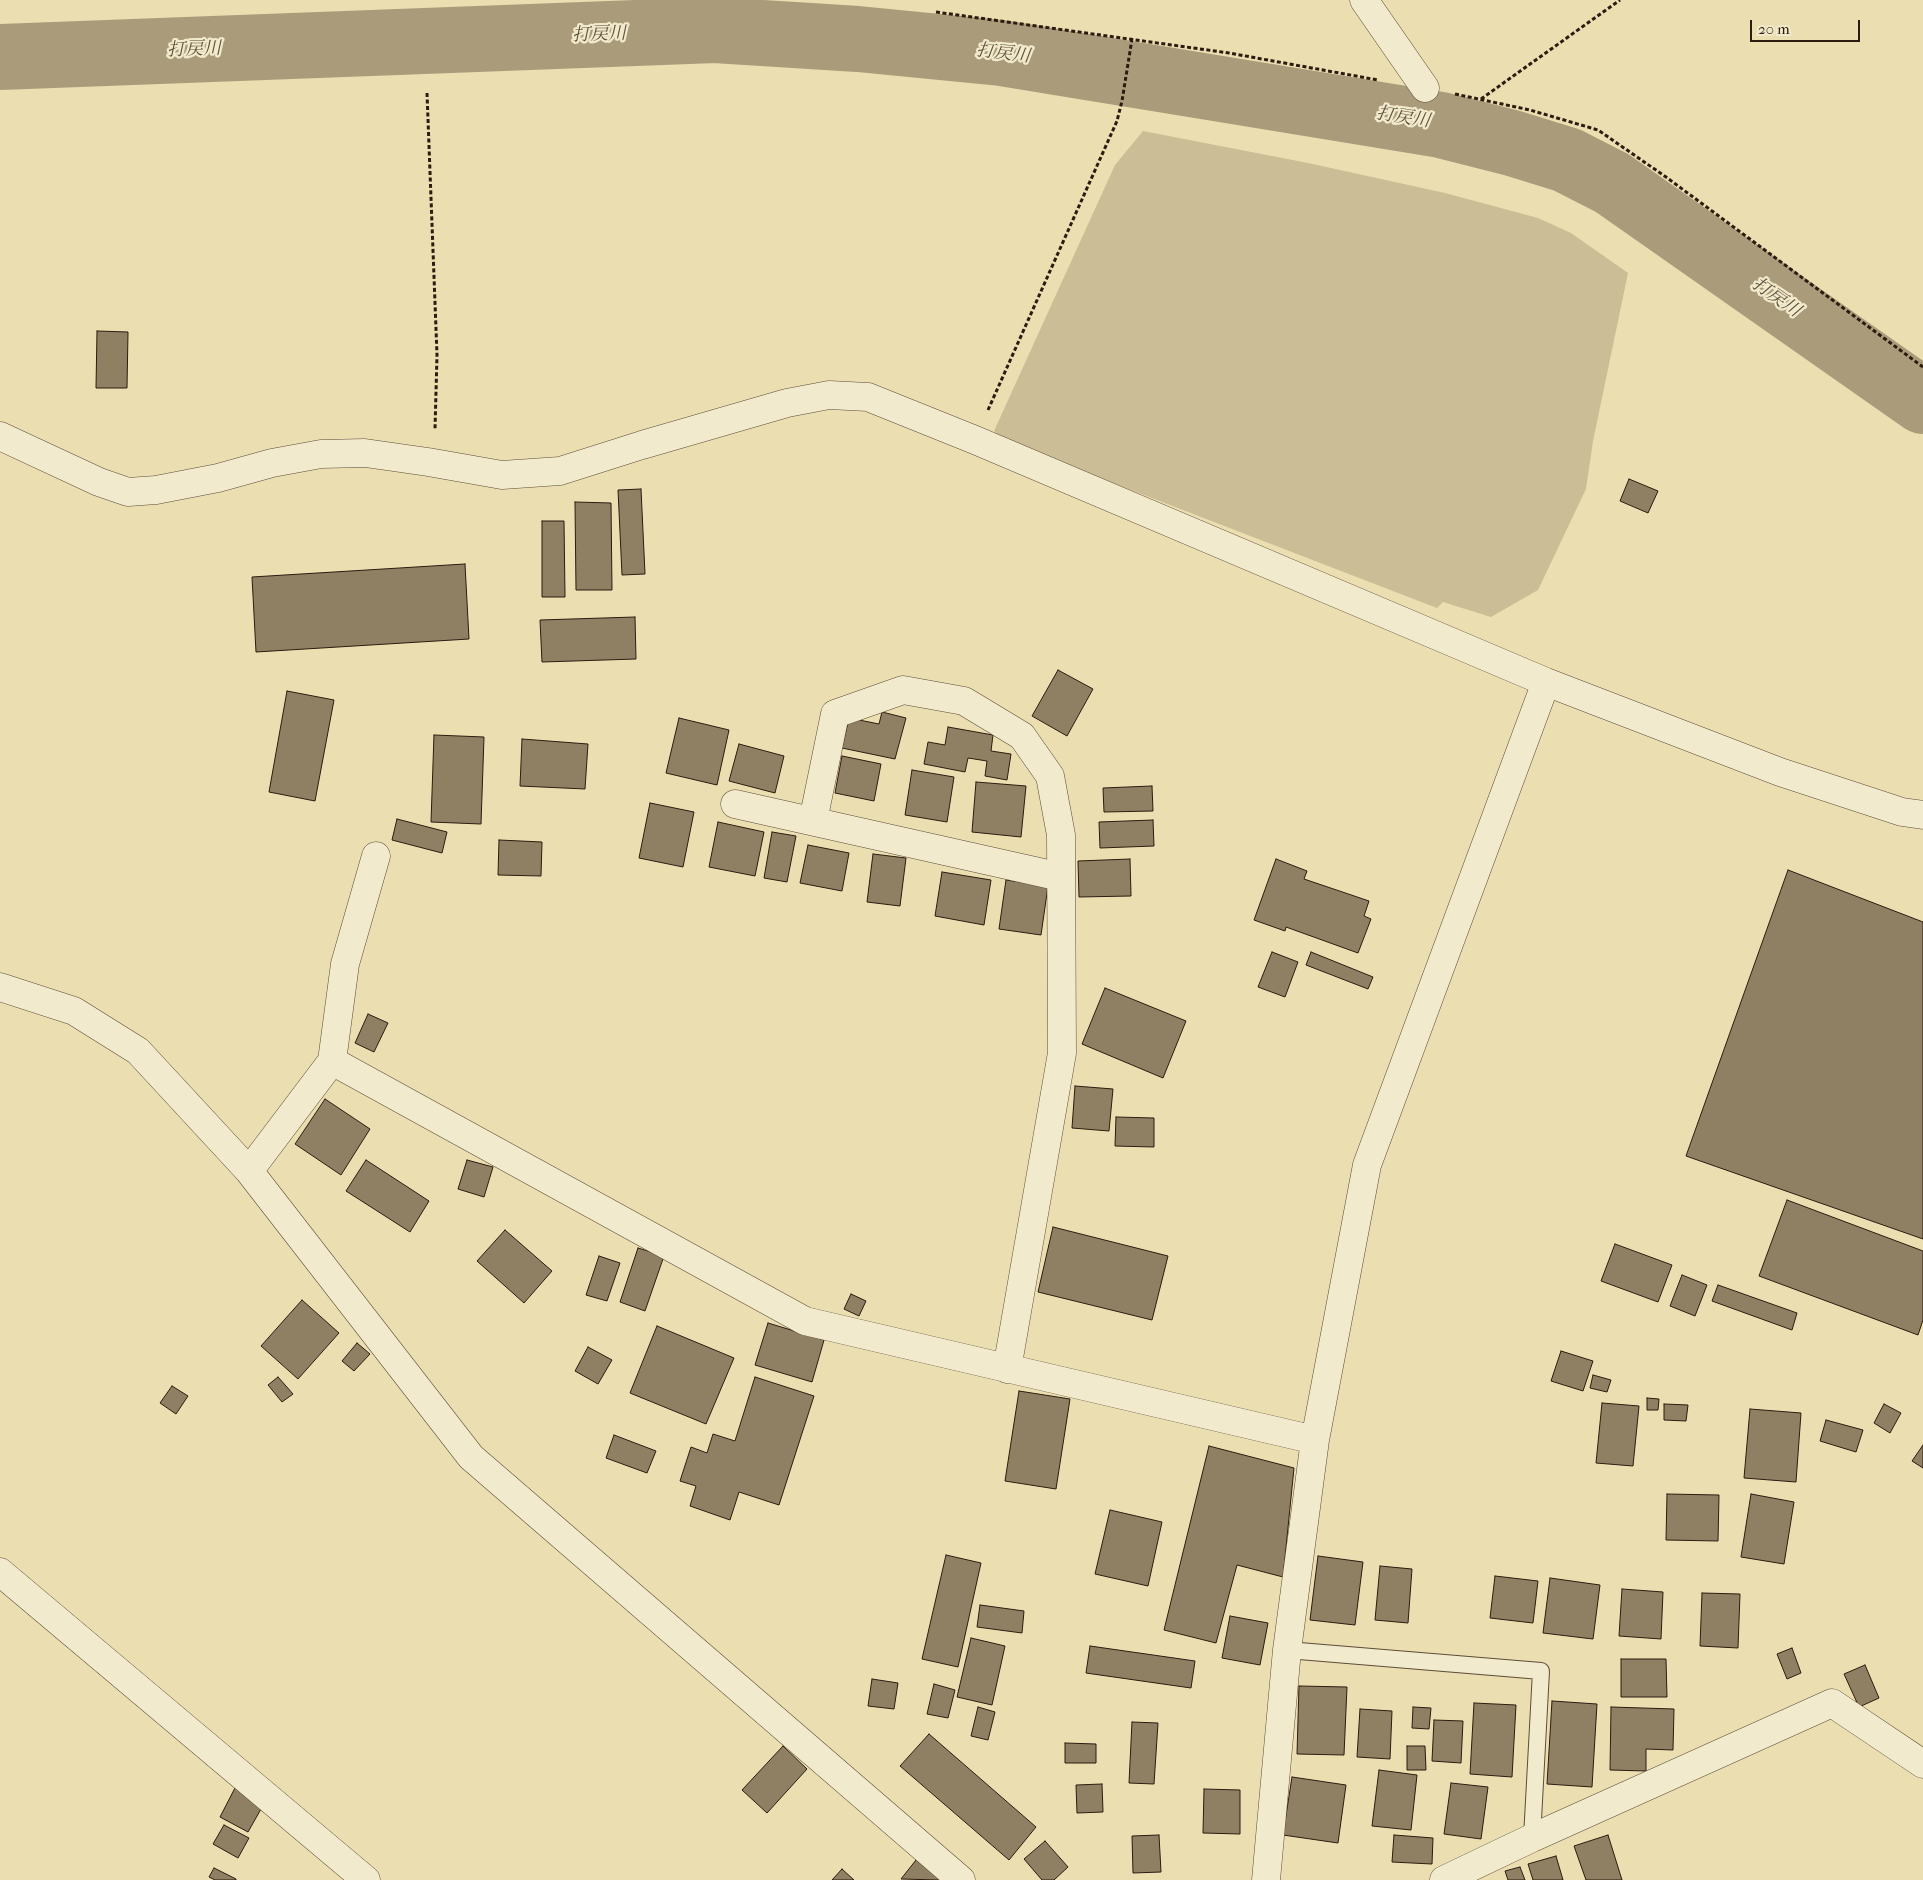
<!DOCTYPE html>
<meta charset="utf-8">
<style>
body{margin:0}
#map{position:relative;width:1923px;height:1880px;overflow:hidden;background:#ebdeb1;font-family:"IM FELL French Canon",serif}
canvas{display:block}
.scale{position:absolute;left:1750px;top:20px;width:110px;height:22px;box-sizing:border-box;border:2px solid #2c1b0f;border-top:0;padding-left:6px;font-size:15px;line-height:18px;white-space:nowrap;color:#2c1b0f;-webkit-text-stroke:4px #f2eacc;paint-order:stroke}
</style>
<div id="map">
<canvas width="1923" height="1880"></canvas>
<div class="scale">20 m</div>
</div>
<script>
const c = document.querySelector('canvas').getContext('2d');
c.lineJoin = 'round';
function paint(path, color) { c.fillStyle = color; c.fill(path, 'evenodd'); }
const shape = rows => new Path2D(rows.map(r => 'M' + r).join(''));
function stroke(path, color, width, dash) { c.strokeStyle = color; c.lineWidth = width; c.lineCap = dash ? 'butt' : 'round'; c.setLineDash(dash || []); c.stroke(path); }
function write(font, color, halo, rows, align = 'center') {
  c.font = font + ' "IM FELL French Canon","Noto Serif JP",serif'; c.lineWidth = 4.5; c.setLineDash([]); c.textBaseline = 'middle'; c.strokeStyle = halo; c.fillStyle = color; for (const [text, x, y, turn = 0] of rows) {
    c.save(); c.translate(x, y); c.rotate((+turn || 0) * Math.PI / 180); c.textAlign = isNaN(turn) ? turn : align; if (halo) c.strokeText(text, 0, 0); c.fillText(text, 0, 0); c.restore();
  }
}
paint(shape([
 [1143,131,1308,163,1445,193,1538,218,1571,233,1628,273,1593,441,1586,489,1538,590,1491,617,1443,602,1437,608,1004,441,994,431,1115,165]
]), '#cbbd95');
stroke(shape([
 [0,57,715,30,858,39,1001,53,1441,125,1512,143,1567,160,1612,183,1923,401]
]), '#aa9c7a', 66);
const building = shape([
 [97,331,128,332,127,388,96,388,97,331],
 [1629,479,1658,491,1648,513,1620,501,1629,479],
 [641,489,645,574,622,575,618,490,641,489],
 [575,502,611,503,612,590,576,590,575,502],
 [542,521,564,521,565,597,542,597,542,521],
 [465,564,469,639,256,652,252,577,465,564],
 [635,617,636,659,542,662,540,620,635,617],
 [1058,670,1093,689,1067,736,1032,716,1058,670],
 [287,691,334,700,315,801,269,792,287,691],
 [882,712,906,718,895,759,842,748,849,718,879,724,882,712],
 [679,718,729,730,717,785,666,773,679,718],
 [948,727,993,735,991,751,1011,754,1007,780,985,776,987,761,968,758,965,772,924,764,928,742,945,745,948,727],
 [434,735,484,737,481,824,431,822,434,735],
 [522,739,588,744,585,789,520,786,522,739],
 [739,744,784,756,775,793,729,781,739,744],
 [842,756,881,764,874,801,835,793,842,756],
 [912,770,954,777,947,822,905,815,912,770],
 [976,782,1026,786,1021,837,972,832,976,782],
 [1152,786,1153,811,1104,812,1103,788,1152,786],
 [650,803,694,812,683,867,639,858,650,803],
 [397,819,447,832,442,853,392,840,397,819],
 [1153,820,1154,846,1100,848,1099,822,1153,820],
 [718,822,764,832,755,876,709,867,718,822],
 [772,832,796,836,787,882,764,878,772,832],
 [499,840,542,842,541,876,498,875,499,840],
 [808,845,849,853,842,891,800,883,808,845],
 [873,854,906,858,900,906,867,902,873,854],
 [1130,859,1131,896,1079,897,1078,861,1130,859],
 [1276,859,1307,871,1304,879,1369,901,1364,916,1371,919,1358,953,1286,927,1285,931,1254,920,1276,859],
 [1788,870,1923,922,1923,1239,1686,1156,1788,870],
 [942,872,991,880,984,925,935,916,942,872],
 [1006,880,1048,886,1041,935,999,929,1006,880],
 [1272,952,1298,962,1285,997,1258,987,1272,952],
 [1311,952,1373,977,1368,989,1306,965,1311,952],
 [1105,988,1186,1021,1163,1078,1082,1044,1105,988],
 [368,1014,388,1023,374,1052,355,1043,368,1014],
 [1075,1086,1113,1089,1109,1131,1072,1128,1075,1086],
 [325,1099,370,1129,341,1175,295,1144,325,1099],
 [1116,1117,1154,1118,1154,1147,1115,1146,1116,1117],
 [366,1160,429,1201,410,1232,346,1191,366,1160],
 [467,1160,493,1167,484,1197,458,1189,467,1160],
 [1787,1200,1923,1251,1923,1320,1918,1335,1759,1276,1787,1200],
 [1053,1227,1168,1256,1152,1320,1038,1292,1053,1227],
 [505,1230,552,1271,524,1303,477,1261,505,1230],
 [1615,1244,1672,1265,1658,1302,1601,1281,1615,1244],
 [638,1248,664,1256,645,1311,620,1302,638,1248],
 [599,1256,620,1263,607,1301,586,1295,599,1256],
 [1682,1275,1707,1285,1695,1316,1670,1306,1682,1275],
 [1718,1285,1797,1313,1792,1330,1712,1301,1718,1285],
 [851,1294,866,1301,859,1316,844,1309,851,1294],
 [302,1300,339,1333,298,1379,261,1346,302,1300],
 [768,1323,824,1340,812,1382,755,1365,768,1323],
 [657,1326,734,1358,706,1424,630,1393,657,1326],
 [357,1343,370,1354,354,1371,342,1361,357,1343],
 [588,1347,612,1360,598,1384,575,1371,588,1347],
 [1561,1351,1593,1361,1583,1391,1551,1381,1561,1351],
 [1593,1375,1611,1380,1607,1392,1590,1388,1593,1375],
 [278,1377,293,1394,282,1402,268,1385,278,1377],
 [755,1377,814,1396,779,1505,739,1492,730,1520,690,1506,696,1486,680,1481,691,1447,707,1453,713,1434,735,1441,755,1377],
 [172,1386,188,1396,176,1414,160,1403,172,1386],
 [1019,1391,1070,1399,1056,1489,1005,1481,1019,1391],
 [1647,1398,1659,1399,1658,1410,1647,1410,1647,1398],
 [1602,1403,1639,1406,1633,1466,1596,1463,1602,1403],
 [1664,1404,1688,1405,1686,1421,1664,1420,1664,1404],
 [1884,1404,1901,1413,1890,1433,1874,1423,1884,1404],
 [1750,1409,1801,1413,1796,1482,1744,1478,1750,1409],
 [1826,1420,1863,1430,1856,1452,1820,1441,1826,1420],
 [614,1435,656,1451,647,1473,606,1458,614,1435],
 [1923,1445,1923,1468,1912,1461,1923,1445],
 [1209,1446,1294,1468,1283,1577,1237,1565,1216,1643,1164,1630,1209,1446],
 [1667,1494,1719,1495,1718,1541,1666,1540,1667,1494],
 [1751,1494,1794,1502,1784,1564,1741,1557,1751,1494],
 [1110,1510,1162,1522,1148,1586,1095,1574,1110,1510],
 [946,1555,981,1563,958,1667,922,1659,946,1555],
 [1318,1556,1363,1562,1355,1625,1310,1620,1318,1556],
 [1380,1566,1412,1569,1408,1623,1375,1620,1380,1566],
 [1495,1576,1538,1581,1533,1623,1490,1618,1495,1576],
 [1550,1578,1600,1585,1593,1639,1543,1633,1550,1578],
 [1622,1589,1663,1592,1661,1639,1619,1636,1622,1589],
 [1702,1593,1740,1594,1738,1648,1700,1646,1702,1593],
 [980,1605,1024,1611,1022,1633,977,1627,980,1605],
 [1230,1616,1268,1623,1260,1665,1222,1658,1230,1616],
 [971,1638,1005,1646,992,1705,957,1697,971,1638],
 [1090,1646,1195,1661,1191,1688,1086,1673,1090,1646],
 [1792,1648,1801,1673,1787,1679,1777,1654,1792,1648],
 [1621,1659,1666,1659,1667,1697,1621,1697,1621,1659],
 [1865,1665,1879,1698,1859,1707,1844,1674,1865,1665],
 [872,1679,898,1683,894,1709,868,1706,872,1679],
 [934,1684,955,1690,948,1718,927,1714,934,1684],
 [1299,1686,1347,1687,1344,1755,1297,1754,1299,1686],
 [1552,1701,1597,1704,1592,1787,1547,1784,1552,1701],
 [1474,1703,1516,1705,1512,1777,1470,1774,1474,1703],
 [978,1707,995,1712,988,1740,971,1736,978,1707],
 [1413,1707,1431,1708,1429,1729,1412,1728,1413,1707],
 [1611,1707,1674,1709,1673,1750,1646,1749,1646,1771,1610,1770,1611,1707],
 [1360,1709,1392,1711,1390,1759,1357,1757,1360,1709],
 [1434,1720,1463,1721,1461,1763,1432,1761,1434,1720],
 [1132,1722,1158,1723,1154,1784,1129,1783,1132,1722],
 [929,1734,1036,1827,1009,1860,900,1766,929,1734],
 [1065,1743,1096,1744,1096,1763,1065,1763,1065,1743],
 [783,1746,807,1769,767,1813,742,1790,783,1746],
 [1407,1746,1425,1746,1426,1770,1407,1770,1407,1746],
 [1379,1770,1417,1775,1411,1830,1372,1826,1379,1770],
 [1292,1777,1346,1785,1338,1843,1283,1835,1292,1777],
 [1451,1783,1488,1787,1481,1839,1444,1834,1451,1783],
 [1102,1784,1103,1812,1077,1813,1076,1785,1102,1784],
 [236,1786,265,1802,248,1832,220,1817,236,1786],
 [1204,1789,1240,1790,1240,1834,1203,1833,1204,1789],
 [224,1825,249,1838,238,1858,213,1844,224,1825],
 [1159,1835,1161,1872,1133,1873,1132,1836,1159,1835],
 [1394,1835,1433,1838,1432,1864,1392,1862,1394,1835],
 [1608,1835,1622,1880,1586,1880,1574,1846,1608,1835],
 [1045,1841,1068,1867,1054,1880,1042,1880,1024,1859,1045,1841],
 [1556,1856,1563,1880,1533,1880,1528,1864,1556,1856],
 [916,1860,940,1878,939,1880,901,1879,916,1860],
 [1520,1867,1525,1880,1508,1880,1505,1871,1520,1867],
 [214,1868,236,1879,236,1880,215,1880,209,1877,214,1868],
 [842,1869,854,1880,832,1880,842,1869]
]);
paint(building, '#8f8063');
stroke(building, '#2c1b0f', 1);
const lane = shape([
 [1287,1650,1541,1671,1532,1838]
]);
const street = shape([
 [1364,0,1425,88],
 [0,436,99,482,128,492,156,490,218,478,272,463,321,454,365,453,428,462,502,475,560,471,642,445,787,403,829,395,868,397,975,440,1546,682,1780,772,1902,812,1923,815],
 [735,804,1061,877],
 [813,821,835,714,903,690,964,701,1022,736,1050,776,1061,835,1062,1053,1007,1369],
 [0,987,74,1011,138,1051,249,1171,471,1457,961,1880],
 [332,1061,805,1321,1315,1440],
 [249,1171,332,1061,345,964,376,856],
 [0,1572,366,1880],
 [1266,1880,1287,1650,1315,1440,1367,1165,1546,682],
 [1444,1880,1532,1838,1832,1703,1923,1764]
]);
stroke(lane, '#5c4c38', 18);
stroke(street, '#5c4c38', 29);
stroke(shape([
 [936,12,1229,53,1378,80],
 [427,93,437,355,435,429],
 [1455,94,1530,110,1598,130,1666,177,1923,367],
 [1481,99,1620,0],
 [988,410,1117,121,1122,101,1132,39]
]), '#2c1b0f', 3, [4, 2.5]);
stroke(lane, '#f2eacc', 16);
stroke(street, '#f2eacc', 28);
write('italic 18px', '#5e4f3a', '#f2eacc', [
 ["打戻川",599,35,-2],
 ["打戻川",194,50,-2],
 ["打戻川",1003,54,7],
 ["打戻川",1403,118,9],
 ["打戻川",1776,298,35]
]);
</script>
